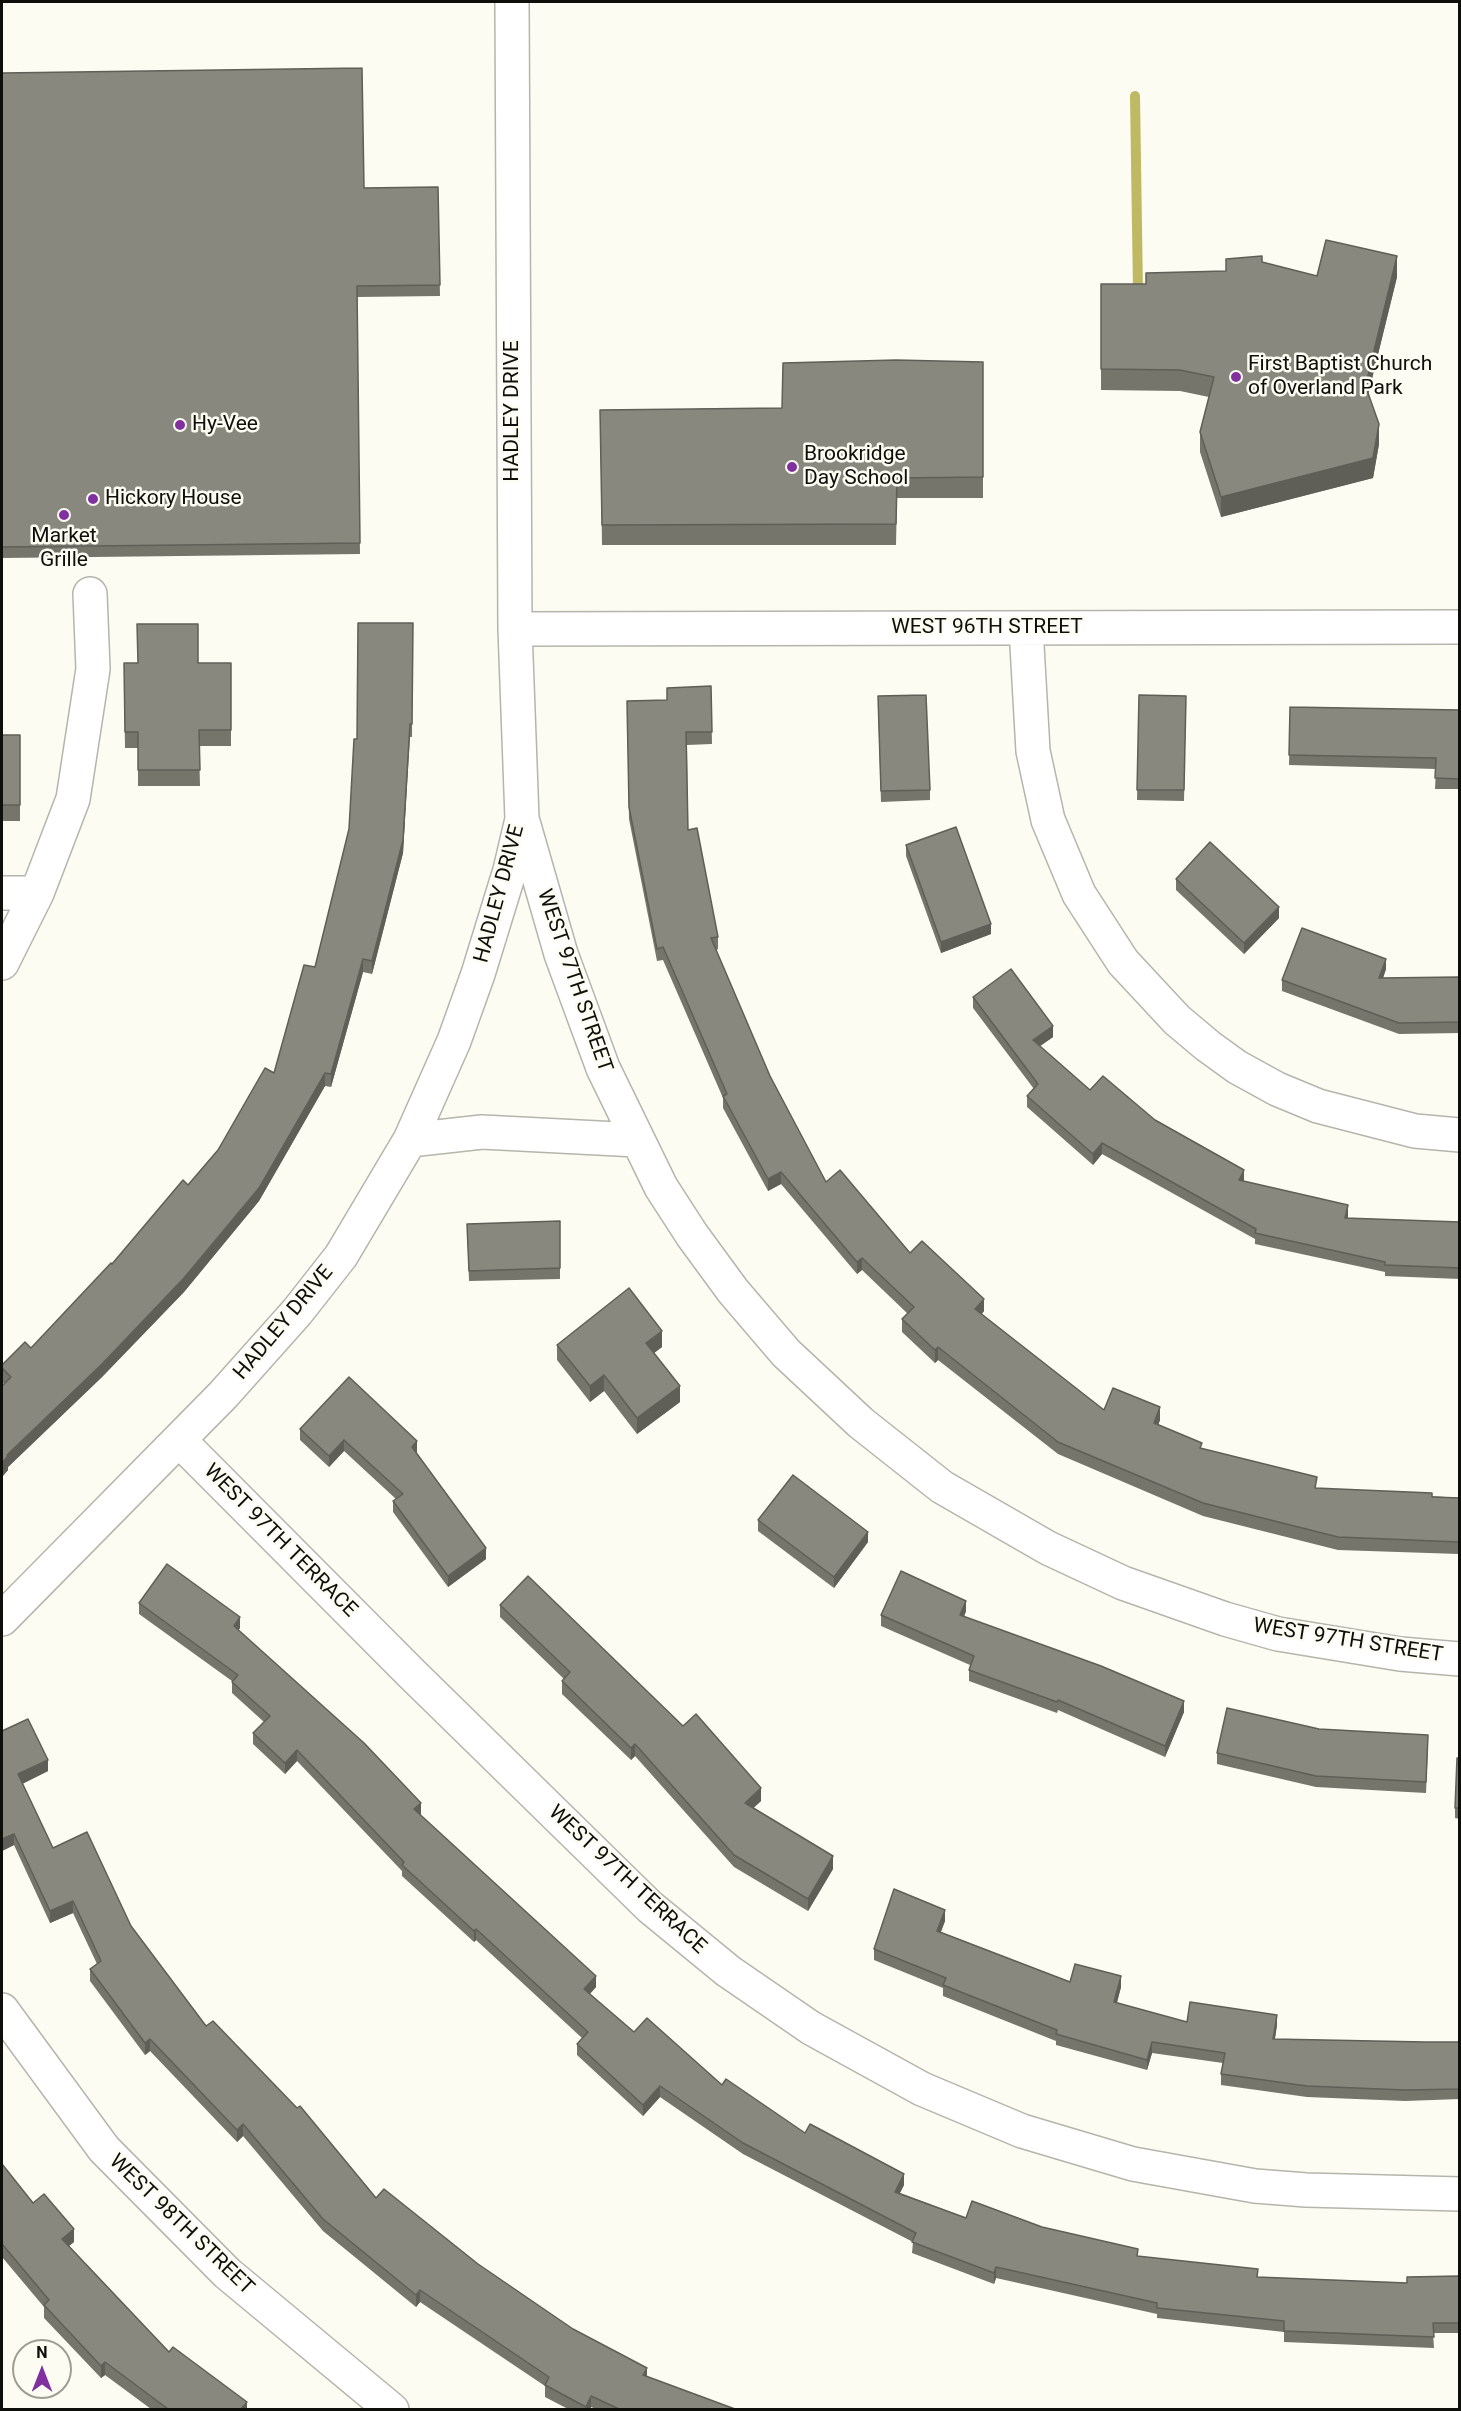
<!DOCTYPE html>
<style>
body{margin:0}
#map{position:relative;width:1461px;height:2411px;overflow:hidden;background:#fdfcf2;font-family:Roboto,sans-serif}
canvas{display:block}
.frame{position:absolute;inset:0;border:3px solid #0e0e0a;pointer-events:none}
.north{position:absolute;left:12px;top:2339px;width:60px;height:60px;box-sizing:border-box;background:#fdfcf2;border:2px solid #9d9d95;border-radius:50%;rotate:0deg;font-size:16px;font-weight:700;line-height:24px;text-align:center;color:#0e0e0a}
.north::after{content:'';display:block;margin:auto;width:21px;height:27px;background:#8130a0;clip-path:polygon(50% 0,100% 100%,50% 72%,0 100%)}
</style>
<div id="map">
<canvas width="1461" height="2411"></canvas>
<div class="frame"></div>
<div class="north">N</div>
</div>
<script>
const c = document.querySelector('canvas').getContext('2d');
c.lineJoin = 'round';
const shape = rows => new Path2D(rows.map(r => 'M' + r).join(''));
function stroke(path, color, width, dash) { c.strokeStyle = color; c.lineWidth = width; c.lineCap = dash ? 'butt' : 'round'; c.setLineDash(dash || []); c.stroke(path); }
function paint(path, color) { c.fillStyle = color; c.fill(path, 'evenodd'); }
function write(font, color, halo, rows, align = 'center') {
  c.font = font + ' Roboto,sans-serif'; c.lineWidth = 5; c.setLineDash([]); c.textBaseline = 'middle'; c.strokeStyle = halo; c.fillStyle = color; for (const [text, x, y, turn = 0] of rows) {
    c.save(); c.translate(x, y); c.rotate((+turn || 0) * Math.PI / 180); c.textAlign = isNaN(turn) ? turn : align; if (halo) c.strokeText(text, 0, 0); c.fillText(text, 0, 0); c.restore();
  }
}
stroke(shape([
 [1135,96,1138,292]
]), '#bfb964', 10);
const minor = shape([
 [1026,628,1033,751,1048,820,1079,894,1123,962,1177,1020,1208,1046,1237,1067,1277,1089,1318,1106,1415,1131,1460,1135],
 [515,629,1460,627],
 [523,822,561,954,603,1068,661,1187,692,1235,733,1291,786,1353,861,1423,942,1487,1048,1548,1123,1583,1225,1619,1278,1634,1400,1654,1460,1659],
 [2,893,37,893],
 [2,963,37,893,73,799,93,669,90,594],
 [410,1140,482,1132,637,1140],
 [179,1440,411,1673,650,1907,728,1971,811,2028,922,2089,1022,2131,1133,2164,1255,2186,1306,2190,1460,2194],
 [2,1619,223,1395,297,1312,341,1256,410,1140,454,1041,478,974,510,870,522,819,515,629,512,2],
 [2,2010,104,2149,227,2273,392,2410]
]);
stroke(minor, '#b5b5ac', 36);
stroke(minor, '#fff', 33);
paint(shape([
 [2,73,364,188,438,187,440,296,357,297,360,554,2,558],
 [1262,262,1317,276,1397,277,1368,394,1379,444,1373,478,1221,517,1200,452,1200,432,1209,397,1180,391,1101,390,1101,284,1146,284,1226,271],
 [983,362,983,498,897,498,896,545,602,545,600,410,782,408],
 [413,623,412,737,410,737,403,853,372,974,363,972,331,1087,325,1086,259,1201,184,1292,102,1377,8,1467,8,1470,2,1477,2,1386,4,1384,2,1381,2,1365,31,1348,188,1185,218,1150,274,1073,315,967,349,829,357,739],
 [198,663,231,663,231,746,199,746,200,786,138,786,138,748,125,748,124,679],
 [711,686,712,744,687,745,688,830,718,937,718,949,716,950,770,1076,826,1182,910,1253,984,1311,982,1314,1104,1410,1160,1420,1158,1425,1202,1449,1317,1488,1460,1498,1460,1558,1459,1558,1459,1554,1338,1550,1203,1516,1058,1454,938,1360,935,1363,902,1332,902,1319,908,1314,862,1270,857,1274,781,1184,768,1191,723,1108,723,1098,663,960,657,961,629,819,627,701,667,700],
 [1139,695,1186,696,1184,801,1137,800],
 [878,707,930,790,930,800,881,802],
 [1290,707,1460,710,1460,789,1435,789,1436,769,1289,765],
 [2,735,20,735,20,821,2,821],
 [906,845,991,934,941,953,906,856],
 [1176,879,1279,918,1244,954,1176,890],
 [1386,969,1383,978,1460,977,1460,1033,1399,1034,1282,991,1282,980],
 [973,997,1053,1037,1040,1046,1090,1090,1155,1120,1244,1181,1348,1216,1348,1218,1460,1222,1460,1279,1385,1276,1385,1272,1255,1244,1255,1239,1102,1154,1093,1165,1027,1107,1027,1096,1034,1089,973,1008],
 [560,1221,560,1279,469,1281,467,1224],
 [557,1345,662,1347,654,1353,680,1402,637,1434,604,1391,590,1402,557,1360],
 [300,1429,417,1452,416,1453,486,1559,448,1587,393,1512,393,1501,396,1499,344,1451,329,1467,300,1440],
 [758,1520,868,1542,834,1588,758,1531],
 [139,1603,240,1628,238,1630,421,1814,419,1815,596,1987,590,1994,634,2032,722,2085,805,2133,904,2185,900,2193,966,2218,1042,2227,1138,2256,1258,2277,1407,2283,1460,2276,1460,2333,1433,2333,1434,2348,1284,2342,1284,2332,1157,2318,1157,2314,996,2278,994,2284,912,2253,913,2242,743,2154,660,2097,643,2116,577,2055,577,2044,582,2038,476,1940,474,1942,402,1876,402,1871,297,1761,285,1774,253,1744,253,1733,264,1722,232,1693,232,1681,139,1614],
 [500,1605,683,1726,761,1801,753,1808,833,1869,808,1911,734,1867,635,1756,631,1760,562,1694,562,1681,564,1679,500,1617],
 [966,1611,964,1617,1184,1712,1165,1757,1058,1710,1057,1713,969,1681,969,1670,970,1665,881,1626,881,1615],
 [1319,1729,1428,1746,1426,1793,1316,1787,1217,1764,1217,1753],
 [2,1731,48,1771,22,1784,53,1848,131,1926,206,2026,376,2198,478,2264,573,2329,647,2377,735,2409,596,2409,591,2407,590,2409,568,2409,545,2397,545,2386,420,2302,416,2307,323,2231,243,2136,237,2142,150,2051,145,2055,90,1981,90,1969,97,1964,73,1913,50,1923,14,1845,2,1851],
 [1460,1758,1460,1819,1455,1818,1455,1808],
 [945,1921,941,1932,1070,1982,1121,1987,1117,2003,1187,2022,1277,2025,1275,2039,1425,2042,1460,2042,1460,2099,1405,2101,1307,2097,1221,2085,1221,2074,1223,2063,1152,2053,1147,2070,1056,2045,1056,2041,943,1996,943,1988,874,1960,874,1949],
 [2,2164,33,2203,74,2242,69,2246,169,2352,247,2409,151,2409,105,2375,101,2378,44,2318,44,2307,2,2257]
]), '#75756c');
paint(shape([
 [1397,256,1397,277,1364,412,1364,392],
 [1379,424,1379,444,1373,478,1221,517,1221,497],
 [410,724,403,853,372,974,372,961],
 [1279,907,1279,918,1244,954,1244,943],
 [991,924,991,934,941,953,941,942],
 [363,959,363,972,331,1087,331,1074],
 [1386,959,1386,969,1379,989,1379,978],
 [1053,1026,1053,1037,1033,1051,1033,1040],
 [325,1073,325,1086,259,1201,184,1292,102,1377,8,1467,8,1470,2,1477,2,1463,7,1455],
 [1102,1143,1102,1154,1093,1165,1093,1154],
 [1244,1170,1244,1181,1239,1180],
 [781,1172,781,1184,768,1191,768,1179],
 [1348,1205,1348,1216,1345,1229,1345,1218],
 [862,1258,862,1270,857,1274,857,1262],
 [984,1299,984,1311,975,1321,975,1309],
 [662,1331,662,1347,646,1359,646,1343],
 [938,1347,938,1360,935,1363,935,1350],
 [604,1375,604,1391,590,1402,590,1386],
 [680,1386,680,1402,637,1434,637,1418],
 [1160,1407,1160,1420,1154,1436,1154,1423],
 [344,1440,344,1451,329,1467,329,1456],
 [417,1441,417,1452,412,1457,412,1447],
 [868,1532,868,1542,834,1588,834,1577],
 [486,1548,486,1559,448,1587,448,1576],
 [966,1601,966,1611,960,1626,960,1615],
 [240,1617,240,1628,234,1637,234,1626],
 [1184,1701,1184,1712,1165,1757,1165,1746],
 [635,1744,635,1756,631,1760,631,1748],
 [297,1750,297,1761,285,1774,285,1763],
 [48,1760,48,1771,18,1786,18,1774],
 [761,1788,761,1801,745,1816,745,1803],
 [421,1803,421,1814,414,1820,414,1809],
 [14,1834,14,1845,2,1851,2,1839],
 [833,1856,833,1869,808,1911,808,1899],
 [73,1901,73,1913,50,1923,50,1911],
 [945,1910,945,1921,937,1941,937,1931],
 [476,1929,476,1940,474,1942,474,1931],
 [596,1976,596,1987,584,2000,584,1989],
 [1121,1976,1121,1987,1114,2013,1114,2002],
 [1277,2015,1277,2025,1273,2049,1273,2039],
 [150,2039,150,2051,145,2055,145,2043],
 [1152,2042,1152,2053,1147,2070,1147,2060],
 [660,2086,660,2097,643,2116,643,2105],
 [243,2124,243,2136,237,2142,237,2130],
 [904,2174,904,2185,895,2202,895,2192],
 [74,2229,74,2242,62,2251,62,2239],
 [996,2267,996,2278,994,2284,994,2273],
 [420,2290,420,2302,416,2307,416,2295],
 [105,2362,105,2375,101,2378,101,2366],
 [647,2368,647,2379,643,2375],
 [591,2396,591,2407,590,2409,586,2409,586,2407],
 [247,2402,247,2409,241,2409]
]), '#5f5f58');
const building = shape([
 [362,68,364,188,438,187,440,285,357,286,360,543,2,547,2,73,362,68],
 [1326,240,1397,256,1364,392,1368,393,1379,424,1373,458,1221,497,1200,432,1214,377,1180,370,1101,369,1101,284,1146,284,1146,273,1226,271,1226,259,1262,256,1262,262,1317,276,1326,240],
 [896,360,983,362,983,477,897,478,896,524,602,525,600,410,782,408,783,363,896,360],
 [358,623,413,623,412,724,410,724,403,840,372,961,363,959,331,1074,325,1073,259,1188,184,1278,102,1364,7,1455,8,1456,2,1463,2,1386,11,1377,2,1368,2,1365,25,1342,31,1348,111,1263,112,1264,183,1180,188,1185,218,1150,265,1068,274,1073,304,965,315,967,349,829,354,739,357,739,358,623],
 [137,624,198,624,198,663,231,663,231,730,199,730,200,770,138,770,138,732,125,732,124,663,138,663,137,624],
 [711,686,712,732,686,732,688,830,697,828,718,937,711,938,770,1076,826,1182,840,1170,910,1253,922,1241,984,1299,975,1309,1104,1410,1113,1388,1160,1407,1154,1423,1202,1443,1200,1448,1317,1477,1315,1488,1432,1493,1432,1497,1460,1498,1460,1545,1459,1545,1459,1542,1338,1537,1203,1503,1058,1442,938,1347,935,1350,902,1319,914,1307,862,1258,857,1262,781,1172,768,1179,723,1096,727,1094,663,947,657,949,629,807,627,701,667,700,667,688,711,686],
 [926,695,930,790,881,791,878,696,926,695],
 [1139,695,1186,696,1184,790,1137,790,1139,695],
 [1290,707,1460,710,1460,779,1435,778,1436,758,1289,755,1290,707],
 [2,735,20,735,20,805,2,805,2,735],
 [956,827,991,924,941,942,906,845,956,827],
 [1210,842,1279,907,1244,943,1176,879,1210,842],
 [1302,928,1386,959,1379,978,1460,977,1460,1022,1399,1023,1282,980,1302,928],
 [1011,969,1053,1026,1033,1040,1090,1090,1103,1076,1155,1120,1244,1170,1239,1180,1348,1205,1345,1218,1460,1222,1460,1268,1385,1265,1385,1262,1255,1233,1256,1229,1102,1143,1093,1154,1027,1096,1038,1084,973,997,1011,969],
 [560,1221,560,1268,469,1271,467,1224,560,1221],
 [629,1288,662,1331,646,1343,680,1386,637,1418,604,1375,590,1386,557,1345,629,1288],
 [349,1377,417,1441,412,1447,486,1548,448,1576,393,1501,403,1494,344,1440,329,1456,300,1429,349,1377],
 [793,1475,868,1532,834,1577,758,1520,793,1475],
 [167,1564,240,1617,234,1626,364,1743,421,1803,414,1809,596,1976,584,1989,634,2032,647,2018,722,2085,726,2079,805,2133,810,2124,904,2174,895,2192,966,2218,972,2201,1042,2227,1138,2249,1137,2256,1258,2269,1257,2277,1407,2283,1407,2277,1460,2276,1460,2323,1433,2323,1434,2337,1284,2331,1284,2321,1157,2308,1157,2303,996,2267,994,2273,912,2242,916,2233,743,2143,660,2086,643,2105,577,2044,588,2032,476,1929,474,1931,402,1865,404,1862,297,1750,285,1763,253,1733,270,1716,232,1682,238,1675,139,1603,167,1564],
 [901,1571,966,1601,960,1615,1101,1666,1184,1701,1165,1746,1058,1700,1057,1702,969,1670,974,1656,881,1615,901,1571],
 [528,1576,683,1726,696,1714,761,1788,745,1803,833,1856,808,1899,734,1855,635,1744,631,1748,562,1681,570,1672,500,1605,528,1576],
 [1227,1708,1319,1729,1428,1735,1426,1782,1316,1776,1217,1753,1227,1708],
 [28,1719,48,1760,18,1774,53,1848,87,1832,131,1926,206,2026,213,2021,297,2108,300,2106,376,2198,384,2189,478,2264,573,2329,647,2368,643,2375,735,2409,619,2409,591,2396,586,2407,545,2385,549,2377,420,2290,416,2295,323,2219,243,2124,237,2130,150,2039,145,2043,90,1969,101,1961,73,1901,50,1911,14,1834,2,1839,2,1731,28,1719],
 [1457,1758,1460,1758,1460,1808,1455,1808,1457,1758],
 [894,1889,945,1910,937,1931,1070,1982,1075,1964,1121,1976,1114,2002,1187,2022,1190,2002,1277,2015,1273,2039,1425,2042,1460,2042,1460,2089,1405,2090,1307,2086,1221,2074,1225,2053,1152,2042,1147,2060,1056,2034,1057,2030,943,1985,946,1978,874,1949,894,1889],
 [2,2164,33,2203,44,2194,74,2229,62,2239,169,2352,173,2347,247,2402,241,2409,168,2409,105,2362,101,2366,44,2305,49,2300,2,2244,2,2164]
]);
paint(building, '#88887e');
stroke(building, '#5f5f58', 1.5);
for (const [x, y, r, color] of [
 [1236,377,6,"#8130a0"],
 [180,425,6,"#8130a0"],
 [792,467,6,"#8130a0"],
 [93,499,6,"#8130a0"],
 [64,515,6,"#8130a0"]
]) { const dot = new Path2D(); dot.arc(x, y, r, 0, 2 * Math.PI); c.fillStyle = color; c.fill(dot); stroke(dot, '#fdfcf2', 2); }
write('21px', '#0e0e0a', '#fdfcf2', [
 ["First Baptist Church",1248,365],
 ["of Overland Park",1248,389],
 ["Hy-Vee",192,425],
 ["Brookridge",804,455],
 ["Day School",804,479],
 ["Hickory House",105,499],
 ["Market",64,537,"center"],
 ["Grille",64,561,"center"]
], 'left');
write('21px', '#0e0e0a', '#fdfcf2', [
 ["HADLEY DRIVE",513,411,-90],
 ["WEST 96TH STREET",987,628],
 ["HADLEY DRIVE",500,894,-75],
 ["WEST 97TH STREET",574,981,71],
 ["HADLEY DRIVE",284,1323,-50],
 ["WEST 97TH TERRACE",280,1541,45],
 ["WEST 97TH STREET",1348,1641,9],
 ["WEST 97TH TERRACE",627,1880,43],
 ["WEST 98TH STREET",181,2225,44]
]);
</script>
